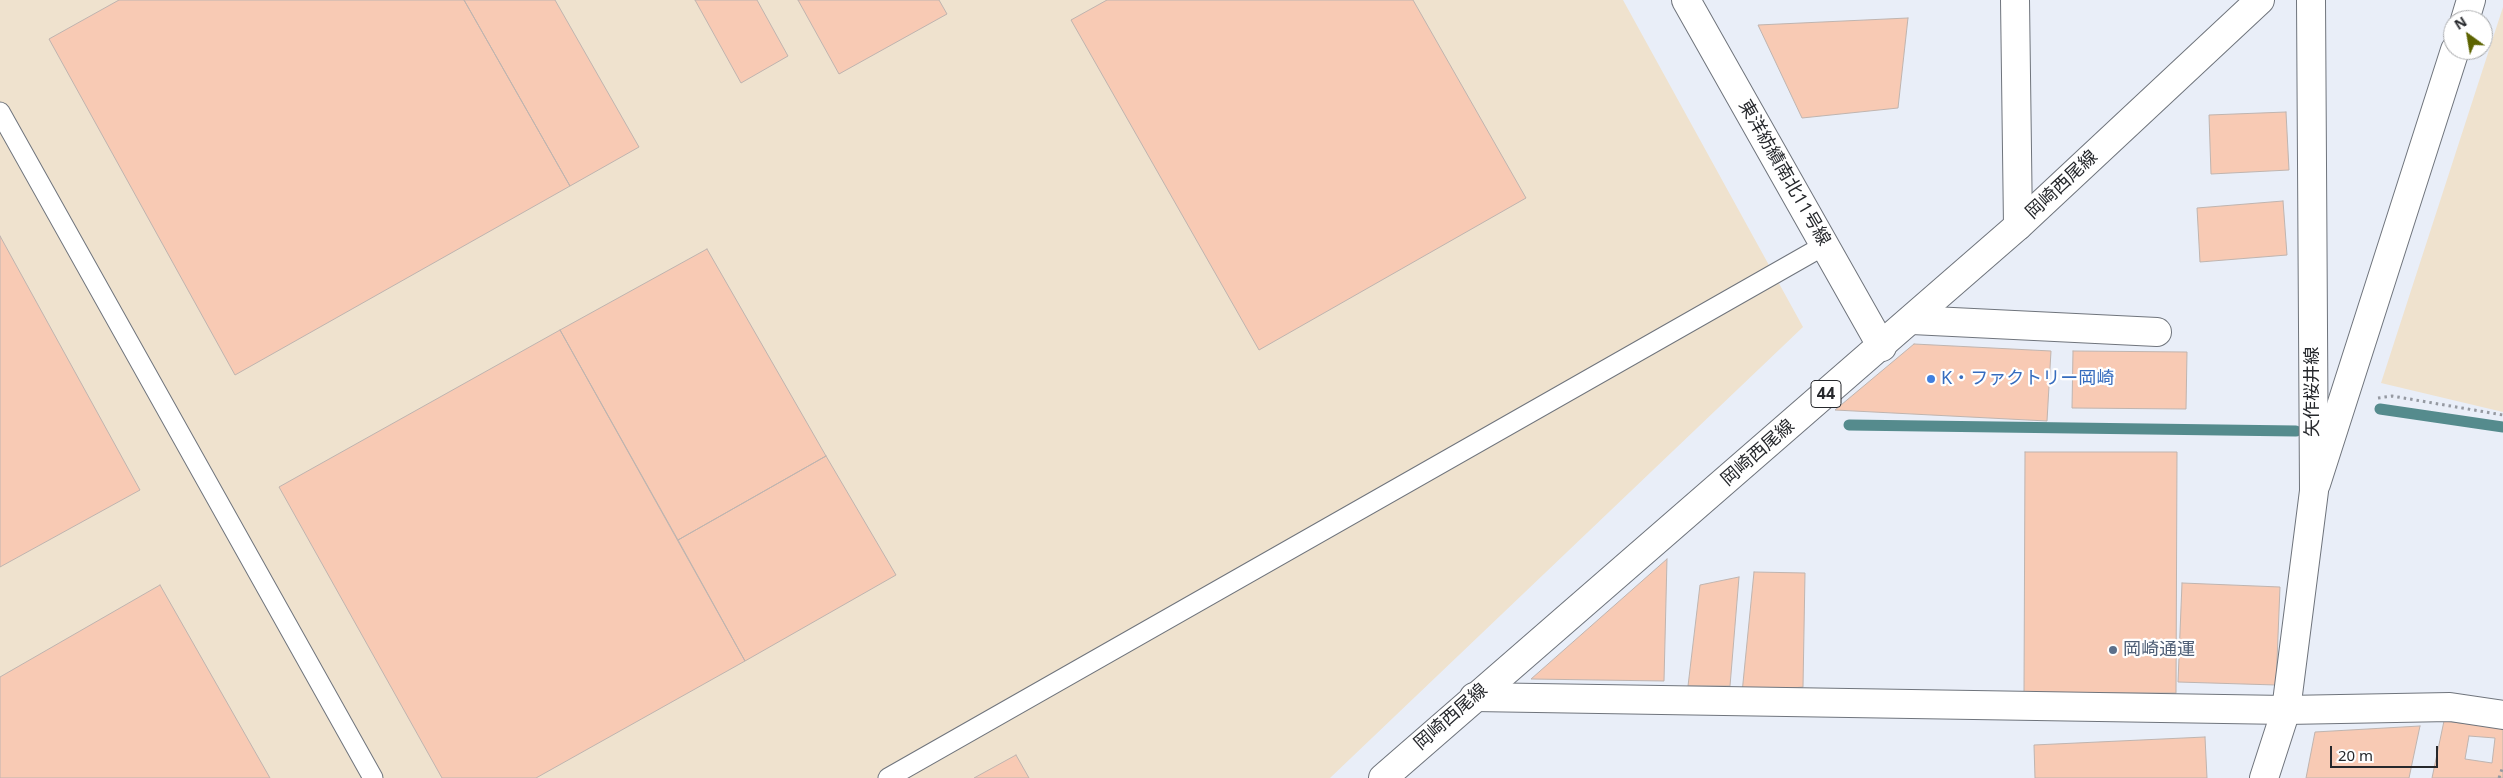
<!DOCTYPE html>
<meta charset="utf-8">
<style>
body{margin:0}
#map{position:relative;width:2503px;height:778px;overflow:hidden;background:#e9eef8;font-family:"Noto Sans",sans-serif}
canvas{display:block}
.north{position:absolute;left:2443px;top:10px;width:50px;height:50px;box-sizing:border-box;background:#fff;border:1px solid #a8a9ab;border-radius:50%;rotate:328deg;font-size:14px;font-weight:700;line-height:20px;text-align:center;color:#26282c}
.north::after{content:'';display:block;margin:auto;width:18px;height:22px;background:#5c6300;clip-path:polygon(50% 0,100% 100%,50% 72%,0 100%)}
.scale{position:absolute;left:2330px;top:746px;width:108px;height:22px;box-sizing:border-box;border:2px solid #26282c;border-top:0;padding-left:6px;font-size:15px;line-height:18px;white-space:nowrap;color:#26282c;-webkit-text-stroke:4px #fff;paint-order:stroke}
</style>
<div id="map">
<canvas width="2503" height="778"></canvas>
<div class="north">N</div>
<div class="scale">20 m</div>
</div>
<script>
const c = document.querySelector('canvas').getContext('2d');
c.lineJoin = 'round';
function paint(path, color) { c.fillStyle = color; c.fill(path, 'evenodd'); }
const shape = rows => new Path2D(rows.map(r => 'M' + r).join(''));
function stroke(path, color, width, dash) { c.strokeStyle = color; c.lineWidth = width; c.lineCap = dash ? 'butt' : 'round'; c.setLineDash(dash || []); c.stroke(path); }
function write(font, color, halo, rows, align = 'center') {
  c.font = font + ' "Noto Sans","Noto Sans JP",sans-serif'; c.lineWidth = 4.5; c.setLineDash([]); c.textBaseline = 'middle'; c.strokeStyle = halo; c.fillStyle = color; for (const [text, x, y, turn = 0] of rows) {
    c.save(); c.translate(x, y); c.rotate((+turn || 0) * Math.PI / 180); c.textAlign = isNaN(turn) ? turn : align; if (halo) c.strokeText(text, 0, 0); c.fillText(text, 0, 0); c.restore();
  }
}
paint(shape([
 [0,0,1623,0,1803,327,1330,778,0,778],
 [2503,7,2503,412,2381,383]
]), '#efe2ce');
stroke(shape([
 [2380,409,2503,427],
 [1849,425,2296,431]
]), '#558b8d', 11);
const building = shape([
 [119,0,464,0,570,186,235,375,49,39,119,0],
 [464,0,555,0,639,147,570,186,464,0],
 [695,0,757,0,788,56,741,83,695,0],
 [798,0,939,0,947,14,839,74,798,0],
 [1107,0,1413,0,1526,198,1259,350,1071,20,1107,0],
 [1908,18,1898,108,1802,118,1758,25,1908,18],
 [2286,112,2289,170,2211,174,2209,115,2286,112],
 [2283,201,2287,255,2200,262,2197,208,2283,201],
 [0,236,140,490,0,567,0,236],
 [707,249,826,456,678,540,560,330,707,249],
 [560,330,745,661,536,778,442,778,279,487,560,330],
 [1914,344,2051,351,2047,421,1835,410,1914,344],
 [2073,351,2187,352,2186,409,2072,408,2073,351],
 [2025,452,2177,452,2176,693,2024,693,2025,452],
 [826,456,896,575,745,661,678,540,826,456],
 [1667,559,1664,681,1531,679,1667,559],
 [1754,572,1805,573,1803,687,1742,693,1754,572],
 [1739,577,1730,686,1688,686,1700,585,1739,577],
 [2182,583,2280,587,2276,685,2178,682,2182,583],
 [160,585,270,778,0,778,0,677,160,585],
 [2444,721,2503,728,2503,778,2432,778,2444,721],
 [2420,726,2409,778,2306,778,2315,732,2420,726],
 [2469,736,2495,738,2492,763,2465,759,2469,736],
 [2205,737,2207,778,2035,778,2034,745,2205,737],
 [1016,755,1029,778,974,778,1016,755]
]);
paint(building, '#f8cab4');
stroke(building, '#bfb4af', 1);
const lane = shape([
 [0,112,373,778],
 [888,778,1825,245]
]);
const street = shape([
 [2015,0,2018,226],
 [2465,20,2471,0],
 [1912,320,2157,332],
 [2316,484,2455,50],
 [1474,697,2286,710,2450,707,2503,715]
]);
const secondary = shape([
 [1686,0,1882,347],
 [2264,778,2286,710,2314,491,2311,0]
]);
const primary = shape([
 [1383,778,2018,226,2260,0]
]);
stroke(lane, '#6f747c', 21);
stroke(street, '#6f747c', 30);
stroke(secondary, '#6f747c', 30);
stroke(primary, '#6f747c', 30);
stroke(shape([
 [2378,398,2392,396,2503,415],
 [2499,778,2503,766]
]), '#9599a1', 3, [2.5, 4]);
stroke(lane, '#fff', 19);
stroke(street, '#fff', 28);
stroke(secondary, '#fff', 28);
stroke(primary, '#fff', 28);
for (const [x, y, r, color] of [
 [1931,379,5,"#3f7fe0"],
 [2113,650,5,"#5c6f8a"]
]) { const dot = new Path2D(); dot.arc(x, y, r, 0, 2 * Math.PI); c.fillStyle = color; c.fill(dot); stroke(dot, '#fff', 2); }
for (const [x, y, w] of [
 [1826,394,30]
]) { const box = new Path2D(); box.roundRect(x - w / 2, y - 13.5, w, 27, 4); c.fillStyle = '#fff'; c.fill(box); stroke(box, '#26282c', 1); }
write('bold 16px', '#26282c', null, [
 ["44",1826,394]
]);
write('18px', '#26282c', '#fff', [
 ["東洋紡績南北11号線",1784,173,60],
 ["岡崎西尾線",2062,185,-43],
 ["矢作桜井線",2313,392,-90],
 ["岡崎西尾線",1758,453,-41],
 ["岡崎西尾線",1451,717,-41]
]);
write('18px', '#366cbe', '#fff', [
 ["K・ファクトリー岡崎",1941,379]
], 'left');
write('18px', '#4e5e75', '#fff', [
 ["岡崎通運",2123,650]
], 'left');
</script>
